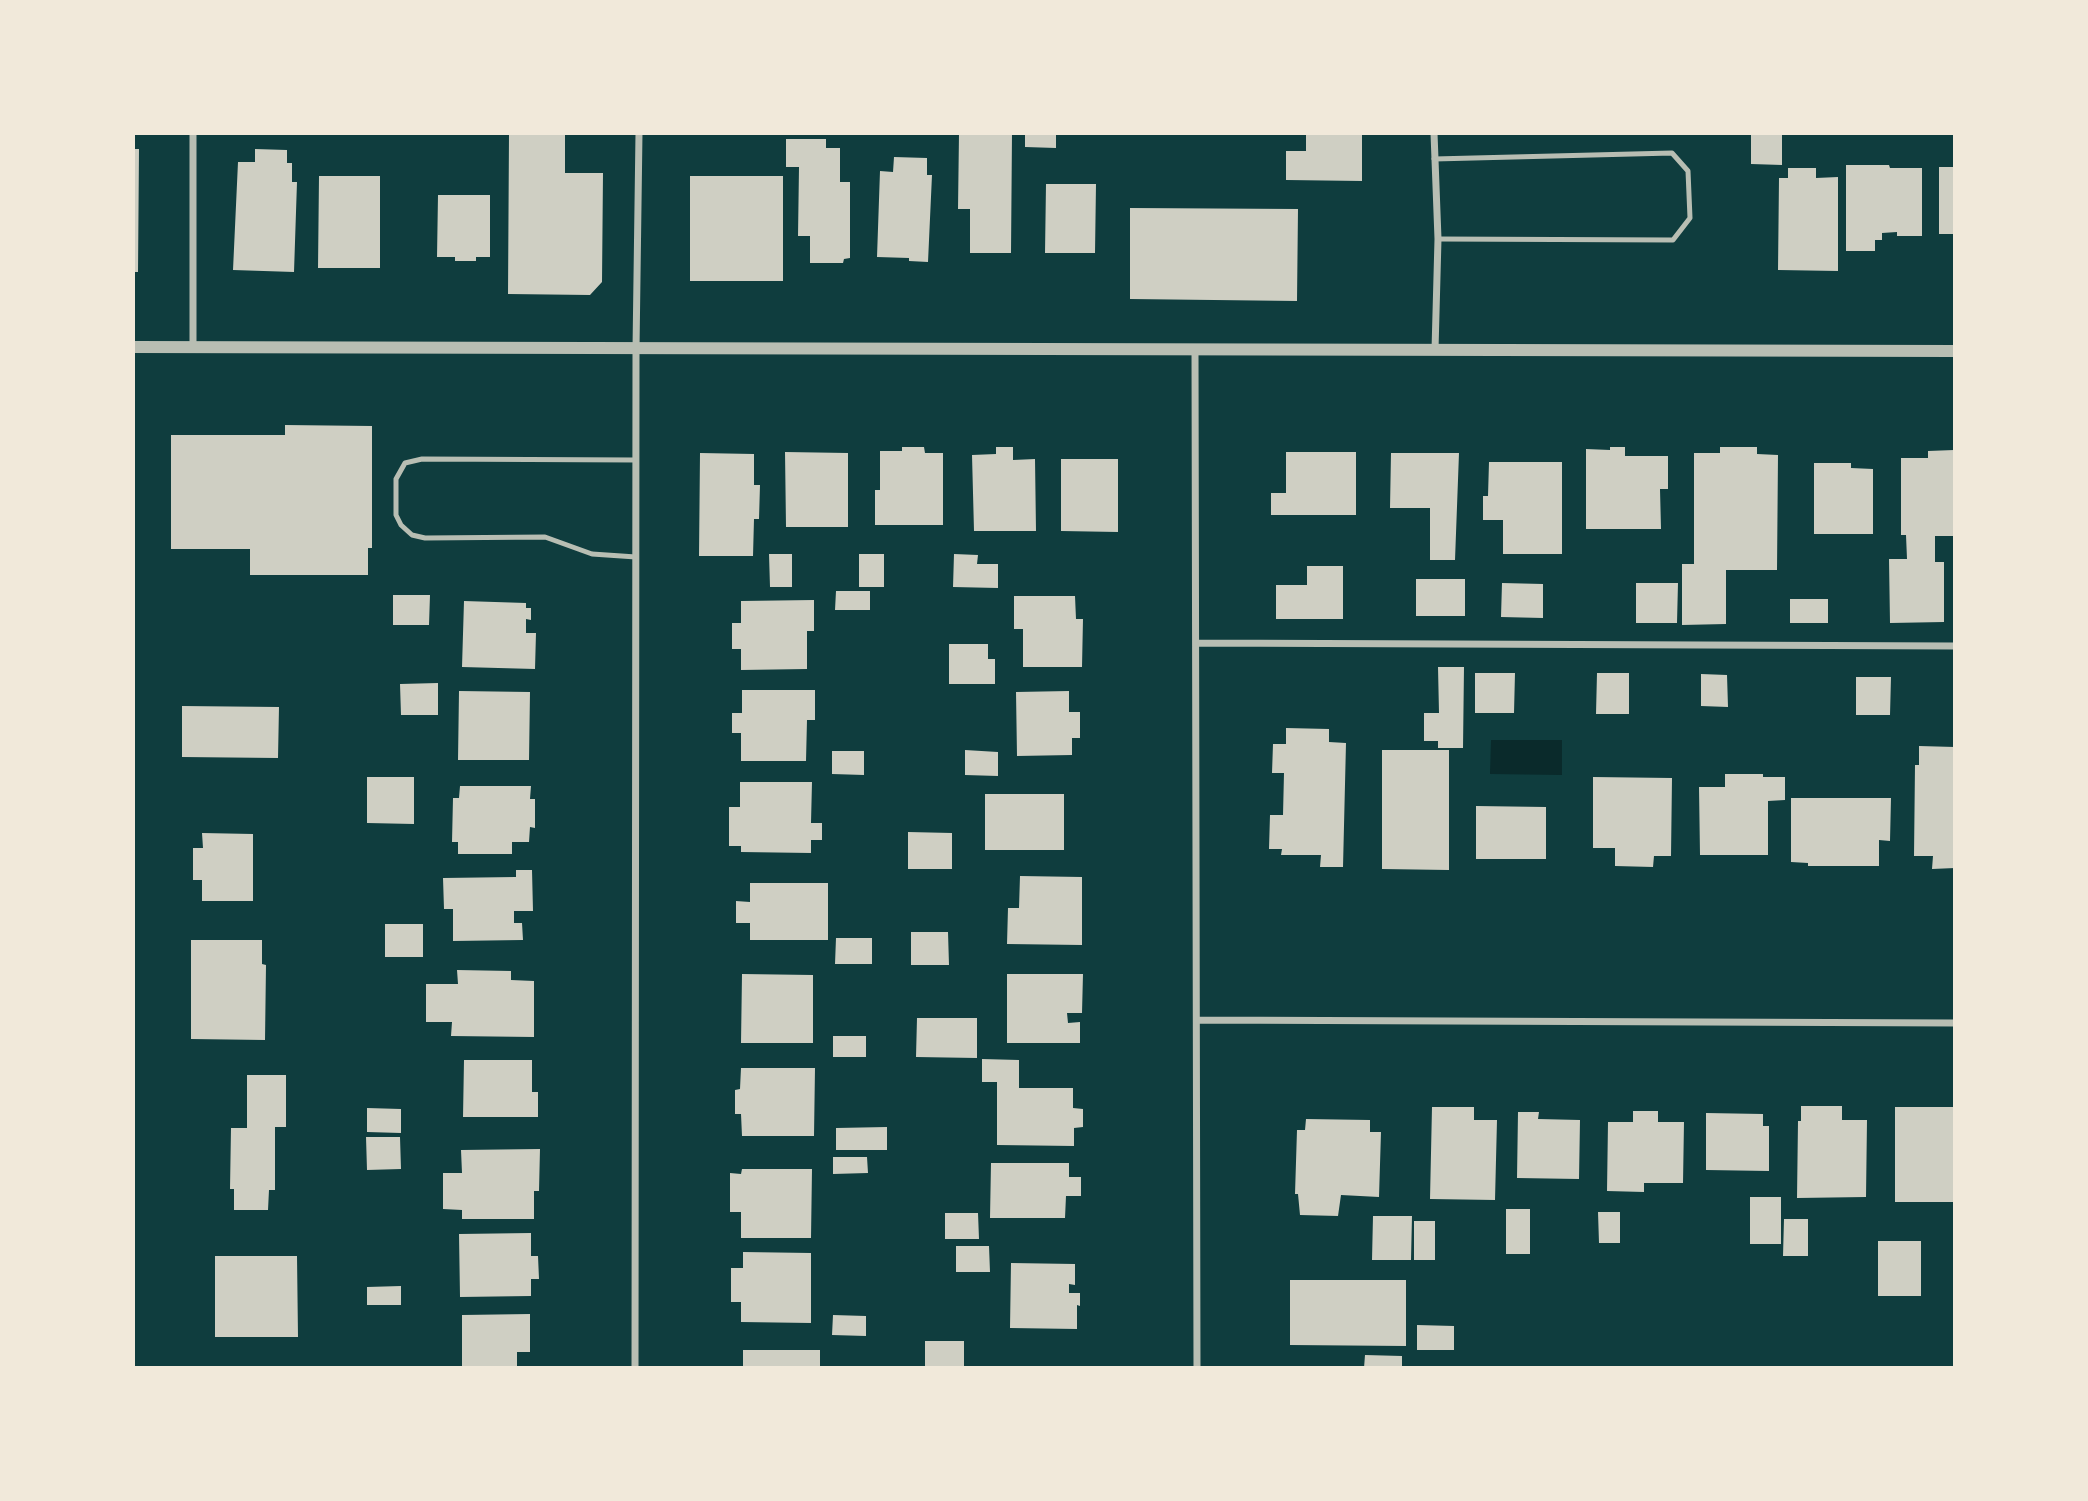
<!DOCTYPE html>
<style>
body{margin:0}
#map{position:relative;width:2088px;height:1501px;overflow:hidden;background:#0f3d3e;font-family:"Titillium Web",sans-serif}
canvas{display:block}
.frame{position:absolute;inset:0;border:135px solid #f1e9da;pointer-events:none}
</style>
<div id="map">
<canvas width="2088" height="1501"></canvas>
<div class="frame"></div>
</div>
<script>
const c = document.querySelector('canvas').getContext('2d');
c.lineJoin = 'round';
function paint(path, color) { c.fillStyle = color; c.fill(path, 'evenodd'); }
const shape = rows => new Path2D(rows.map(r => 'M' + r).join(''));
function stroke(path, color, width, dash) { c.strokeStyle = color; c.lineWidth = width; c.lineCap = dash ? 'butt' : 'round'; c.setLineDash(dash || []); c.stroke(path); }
paint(shape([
 [1491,740,1562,740,1562,775,1490,774]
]), '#0a2a2b');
paint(shape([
 [509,133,565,133,565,173,603,173,602,282,590,295,508,294],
 [959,133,1012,133,1011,253,970,253,970,209,958,209],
 [1025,133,1056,133,1056,148,1025,147],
 [1306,133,1362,133,1362,181,1286,180,1286,151,1306,151],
 [1751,133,1782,133,1782,165,1751,164],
 [786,139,826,139,826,148,840,148,840,182,850,182,850,258,844,259,843,263,810,263,810,236,798,236,799,167,786,167],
 [133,149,139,149,138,272,133,272],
 [255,149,287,150,287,163,292,163,292,182,297,182,294,272,233,270,238,162,255,162],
 [894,157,927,158,927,175,932,175,928,262,909,261,909,258,877,257,880,171,893,172],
 [1846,165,1889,165,1890,168,1922,168,1922,236,1897,236,1897,232,1882,233,1882,240,1875,240,1875,251,1846,251],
 [1939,167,1955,167,1955,234,1939,234],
 [1788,168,1816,168,1816,178,1838,177,1838,271,1778,270,1779,178,1788,178],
 [319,176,380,176,380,268,318,268],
 [690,176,783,176,783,281,690,281],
 [1046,184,1096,184,1095,253,1045,253],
 [438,195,490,195,490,257,476,257,476,261,455,261,455,257,437,257],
 [1130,208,1298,209,1297,301,1130,299],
 [285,425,372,426,372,548,368,548,368,575,250,575,250,549,171,549,171,435,285,435],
 [902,447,924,447,925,453,943,453,943,525,875,525,875,490,880,490,880,451,902,451],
 [996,447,1013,447,1013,460,1035,459,1036,531,974,531,972,455,996,454],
 [1610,447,1625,447,1625,456,1668,456,1668,489,1660,489,1661,529,1586,529,1586,449,1610,450],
 [1720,447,1757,447,1757,454,1778,455,1777,570,1726,570,1726,624,1682,625,1682,564,1694,564,1694,453,1720,453],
 [1954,450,1955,536,1935,536,1935,562,1944,562,1944,622,1890,623,1889,559,1907,559,1906,535,1901,535,1901,458,1928,458,1928,451],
 [785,452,848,453,848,527,786,527],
 [1286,452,1356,452,1356,515,1271,515,1271,493,1286,493],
 [700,453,754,454,754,485,760,485,759,519,754,519,753,556,699,556],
 [1391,453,1459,453,1455,560,1430,560,1430,508,1390,508],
 [1061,459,1118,459,1118,532,1061,531],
 [1489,462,1562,462,1562,554,1503,554,1503,520,1483,520,1483,496,1488,496],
 [1814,463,1851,463,1851,468,1873,469,1873,534,1814,534],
 [769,554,792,554,792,587,770,587],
 [859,554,884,554,884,587,859,587],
 [954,554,978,555,977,564,998,564,998,588,953,587],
 [1307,566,1343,566,1343,619,1276,619,1276,585,1307,585],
 [1416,579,1465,579,1465,616,1416,616],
 [1502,583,1543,584,1543,618,1501,617],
 [1636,583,1678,583,1677,623,1636,623],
 [836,591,870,591,870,610,835,610],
 [393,595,430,595,429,625,393,625],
 [1014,596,1075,596,1076,619,1083,619,1082,667,1023,667,1023,629,1014,629],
 [1790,599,1828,599,1828,623,1790,623],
 [814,600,814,631,807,631,807,669,741,670,741,649,732,649,732,623,741,623,741,601],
 [464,601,526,603,526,608,531,608,531,620,526,619,526,633,536,633,535,669,462,667],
 [949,644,988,644,988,659,995,659,995,684,949,684],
 [1438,667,1464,667,1463,748,1438,748,1438,741,1424,741,1424,713,1439,713],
 [1475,673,1515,673,1514,713,1475,713],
 [1597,673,1629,673,1629,714,1596,714],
 [1701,674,1727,675,1728,707,1701,706],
 [1856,677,1891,677,1890,715,1856,715],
 [438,683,438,715,401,715,400,684],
 [742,690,815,690,815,720,807,720,806,761,741,761,741,733,732,733,732,713,742,713],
 [459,691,530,692,529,760,458,760],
 [1069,691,1069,712,1080,712,1080,738,1072,738,1072,755,1017,756,1016,692],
 [182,706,279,707,278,758,182,757],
 [1286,728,1329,729,1329,742,1346,743,1343,867,1320,867,1321,855,1281,855,1282,849,1269,849,1270,815,1283,815,1284,773,1272,773,1273,744,1286,744],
 [1919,746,1955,747,1955,868,1932,869,1933,856,1914,856,1915,765,1919,765],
 [965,750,998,752,998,776,965,775],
 [1382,750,1449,750,1449,870,1382,869],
 [832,751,864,751,864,775,832,774],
 [1725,774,1763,774,1763,777,1785,777,1785,800,1768,801,1768,855,1700,855,1699,787,1725,787],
 [367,777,414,777,414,824,367,823],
 [1593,777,1672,778,1671,856,1654,856,1653,867,1615,866,1615,848,1593,848],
 [740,782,812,782,811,823,822,823,822,840,811,840,811,853,741,852,741,846,729,846,729,807,740,807],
 [460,786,531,786,530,799,535,799,535,828,530,827,529,842,512,842,512,854,458,854,458,842,452,842,453,798,459,798],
 [985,794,1064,794,1064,850,985,850],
 [1791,798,1891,798,1890,841,1879,840,1879,866,1808,866,1808,863,1791,862],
 [1476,806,1546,807,1546,859,1476,859],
 [908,832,952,833,952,869,908,869],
 [202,833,253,834,253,901,202,901,202,880,193,880,193,848,203,848],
 [516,870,532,870,533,911,514,911,514,923,522,923,523,940,453,941,453,909,444,909,443,878,516,877],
 [1020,876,1082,877,1082,945,1007,944,1008,908,1019,908],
 [750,883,828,883,828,940,750,940,750,923,736,923,736,901,750,902],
 [385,924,423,924,423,957,385,957],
 [911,932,948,932,949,965,911,965],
 [836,938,872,938,872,964,835,964],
 [191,940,262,940,262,964,266,965,265,1040,191,1039],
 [457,970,511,971,511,980,534,981,534,1037,451,1036,452,1022,426,1022,426,984,458,984],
 [742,974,813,975,813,1043,741,1043],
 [1007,974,1083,974,1082,1013,1067,1013,1068,1023,1080,1022,1080,1043,1007,1043],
 [917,1018,977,1018,977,1058,916,1057],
 [833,1036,866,1036,866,1057,833,1057],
 [982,1059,1019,1060,1019,1088,1073,1088,1073,1108,1083,1109,1083,1127,1074,1128,1074,1146,997,1145,997,1082,982,1082],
 [464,1060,532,1060,532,1092,538,1092,538,1117,463,1117],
 [741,1068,815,1068,814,1136,742,1136,741,1114,735,1114,735,1090,740,1089],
 [247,1075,286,1075,286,1127,275,1127,275,1190,269,1190,268,1210,234,1210,234,1189,230,1189,231,1128,247,1128],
 [1801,1106,1842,1106,1842,1120,1867,1120,1866,1197,1797,1198,1798,1121,1801,1121],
 [1432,1107,1474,1107,1474,1120,1497,1120,1495,1200,1430,1199],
 [1895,1107,1955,1107,1955,1202,1895,1202],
 [367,1108,401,1109,401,1133,367,1132],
 [1633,1111,1658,1111,1658,1122,1684,1122,1683,1183,1644,1183,1644,1192,1607,1191,1608,1122,1633,1122],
 [1518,1112,1539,1112,1538,1119,1580,1120,1579,1179,1517,1178],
 [1706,1113,1763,1114,1763,1126,1769,1126,1769,1171,1706,1170],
 [1306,1119,1370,1120,1370,1132,1381,1132,1379,1197,1341,1195,1338,1216,1300,1215,1298,1194,1295,1194,1297,1130,1305,1130],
 [887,1127,887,1150,836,1150,836,1128],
 [366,1137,400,1137,401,1169,367,1170],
 [540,1149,539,1191,534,1191,534,1219,462,1219,462,1210,443,1209,443,1173,462,1173,461,1150],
 [833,1157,867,1157,868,1173,833,1174],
 [991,1163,1069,1163,1069,1177,1081,1177,1081,1196,1066,1196,1065,1218,990,1218],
 [742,1169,812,1169,811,1238,741,1238,741,1212,730,1212,730,1173,741,1174],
 [1750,1197,1781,1197,1781,1244,1750,1244],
 [1506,1209,1530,1209,1530,1254,1506,1254],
 [1598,1212,1620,1212,1620,1243,1599,1243],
 [945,1213,978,1213,979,1239,945,1239],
 [1373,1216,1412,1216,1411,1260,1372,1260],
 [1784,1219,1808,1219,1808,1256,1783,1256],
 [1414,1221,1435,1221,1435,1260,1414,1260],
 [531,1233,531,1256,538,1256,539,1279,531,1279,531,1296,460,1297,459,1234],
 [1878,1241,1921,1241,1921,1296,1878,1296],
 [956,1246,989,1246,990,1272,956,1272],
 [743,1252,811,1253,811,1323,741,1322,741,1302,731,1302,731,1268,743,1268],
 [215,1256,297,1256,298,1337,215,1337],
 [1011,1263,1075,1264,1075,1285,1069,1284,1069,1293,1080,1293,1080,1306,1077,1305,1077,1329,1010,1328],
 [1290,1280,1406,1280,1406,1346,1290,1345],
 [401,1286,401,1305,367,1305,367,1287],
 [530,1314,530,1352,517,1352,517,1368,462,1368,462,1315],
 [833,1315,866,1316,866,1336,832,1335],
 [1417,1325,1454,1326,1454,1350,1417,1350],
 [925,1341,964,1341,964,1368,925,1368],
 [743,1350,820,1350,820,1368,743,1368],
 [1365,1355,1402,1356,1402,1368,1364,1368]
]), '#cfcfc3');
stroke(shape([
 [1434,159,1672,153,1688,171,1690,218,1673,240,1438,239],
 [636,460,422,459,405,463,396,479,396,515,401,525,412,535,425,538,545,537,592,554,636,557]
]), '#b8beb3', 5);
stroke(shape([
 [193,133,193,347],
 [1434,133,1438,239,1435,350],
 [1195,350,1197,1368],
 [1197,643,1955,646],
 [1197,1020,1955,1023],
 [635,1368,636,349,639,133]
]), '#b8beb3', 7);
stroke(shape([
 [133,347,1955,351]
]), '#b8beb3', 12);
</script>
